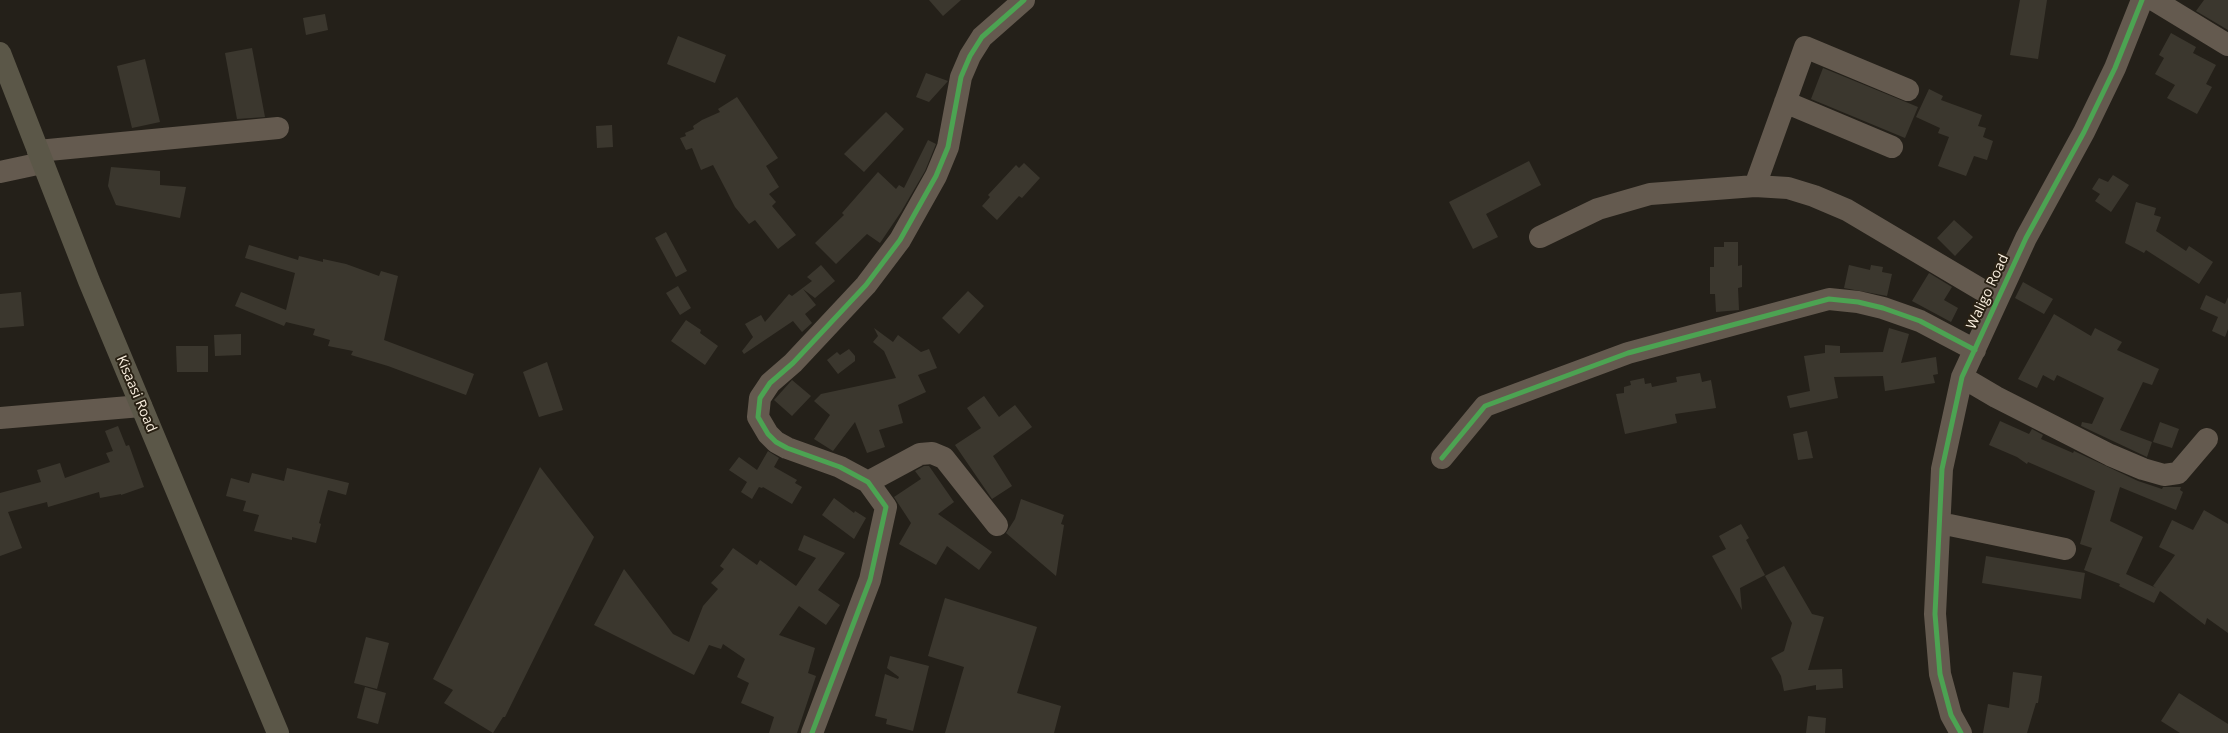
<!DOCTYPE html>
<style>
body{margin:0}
canvas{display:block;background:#242019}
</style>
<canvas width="2228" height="733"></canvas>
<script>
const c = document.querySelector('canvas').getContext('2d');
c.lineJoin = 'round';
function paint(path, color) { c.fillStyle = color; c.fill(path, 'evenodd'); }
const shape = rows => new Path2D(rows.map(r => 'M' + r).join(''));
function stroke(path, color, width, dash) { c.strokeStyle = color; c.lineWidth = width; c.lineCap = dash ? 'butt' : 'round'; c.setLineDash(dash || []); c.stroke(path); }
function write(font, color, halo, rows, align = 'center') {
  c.font = font + ' "Open Sans",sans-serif'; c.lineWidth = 4; c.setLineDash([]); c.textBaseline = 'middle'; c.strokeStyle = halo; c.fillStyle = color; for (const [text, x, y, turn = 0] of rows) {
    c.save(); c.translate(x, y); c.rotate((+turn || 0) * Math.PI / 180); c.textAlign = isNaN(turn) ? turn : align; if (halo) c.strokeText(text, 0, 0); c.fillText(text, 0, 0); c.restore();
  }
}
paint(shape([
 [929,0,961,0,943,16],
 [2020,0,2047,0,2038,59,2010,55],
 [2204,0,2228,0,2228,30,2196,11],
 [325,14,328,30,306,35,303,18],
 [2171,33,2196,47,2193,53,2216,65,2206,84,2212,87,2197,114,2167,98,2175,85,2155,74,2164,58,2159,55],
 [678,36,726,55,715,83,667,64],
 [252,48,265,117,237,119,225,53],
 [145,59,160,122,132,128,117,66],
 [1823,68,1918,107,1905,138,1811,99],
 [926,73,948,81,929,102,916,97],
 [1929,89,1943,96,1941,100,1982,115,1978,126,1986,128,1983,137,1993,141,1987,160,1974,156,1966,176,1938,166,1949,137,1938,133,1940,128,1916,117],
 [737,97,778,158,766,166,779,187,769,194,776,202,772,206,796,235,778,249,755,220,749,224,735,207,713,165,701,170,692,148,686,150,680,138,686,136,685,133,694,129,693,126,702,120,720,112,718,109],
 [886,112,904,129,864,172,844,154],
 [612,125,613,147,597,148,596,126],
 [928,140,936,144,925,171,901,212,880,243,867,234,836,264,815,243,844,215,842,213,878,172,896,189,899,185,904,188],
 [1529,161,1541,185,1486,214,1498,237,1473,249,1449,202],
 [1024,163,1040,178,1022,198,1019,196,997,220,982,206,990,197,988,195,1016,165,1019,168],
 [111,167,160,171,160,185,186,187,180,218,116,205,108,186],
 [2113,175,2129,185,2111,212,2095,201,2100,194,2092,189,2099,178,2108,182],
 [2136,202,2156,208,2154,215,2161,217,2156,231,2186,251,2189,246,2213,262,2199,284,2146,250,2144,253,2125,243],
 [1954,220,1973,237,1955,256,1937,238],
 [666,232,687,271,676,277,655,238],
 [1724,242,1738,242,1738,266,1742,265,1742,287,1738,288,1739,310,1716,312,1715,294,1710,294,1710,267,1714,267,1714,247,1724,247],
 [249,245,298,260,299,256,323,262,323,259,346,264,379,276,381,271,398,276,384,340,474,374,466,395,388,366,351,355,353,351,328,346,330,340,313,335,315,329,286,322,284,326,235,306,241,292,286,310,295,273,245,258],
 [821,265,835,281,815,298,803,289,816,305,805,314,812,323,802,332,793,321,744,354,742,351,753,337,745,324,761,315,765,322,789,294,792,296,812,281,807,277],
 [1849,265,1870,270,1871,265,1883,267,1882,272,1892,274,1887,296,1844,288],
 [1929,273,1952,287,1944,300,1958,308,1951,322,1912,301],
 [2023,282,2053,299,2044,314,2015,298],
 [678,286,691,308,680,315,666,293],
 [968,291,984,306,959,334,942,318],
 [21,292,24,326,0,328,0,294],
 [2206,295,2225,304,2228,297,2228,329,2225,337,2212,331,2218,317,2200,309],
 [2054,314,2091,336,2095,328,2122,342,2117,350,2159,369,2152,385,2143,382,2120,430,2152,442,2147,457,2081,426,2082,422,2092,424,2104,398,2057,375,2054,381,2043,375,2037,388,2018,379],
 [686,320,701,330,700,333,718,346,705,365,671,341],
 [874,328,893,342,898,335,921,352,929,349,937,368,918,375,926,392,898,405,903,423,879,430,885,447,867,453,855,422,833,451,814,439,830,415,814,401,821,394,896,378,884,351,873,342,878,336],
 [1889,328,1909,334,1901,363,1936,357,1938,374,1933,375,1935,383,1885,391,1883,376,1834,377,1838,398,1790,408,1787,396,1810,391,1804,356,1825,353,1825,345,1840,346,1840,353,1883,352],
 [241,334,241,355,215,356,214,335],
 [176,346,208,346,208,372,177,372],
 [849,349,855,356,855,361,838,374,827,360,837,352,840,355],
 [547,362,563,410,539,417,523,372],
 [1700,373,1702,382,1711,380,1716,408,1675,414,1677,423,1625,434,1616,394,1624,393,1624,387,1631,385,1630,381,1644,378,1645,384,1651,383,1652,387,1677,382,1676,377],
 [792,380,811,396,792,416,774,400],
 [984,396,999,417,1015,405,1032,427,993,456,1012,486,992,499,955,445,981,428,967,408],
 [2000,421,2029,434,2032,429,2043,435,2041,439,2073,453,2074,451,2138,481,2162,489,2163,487,2181,487,2180,490,2183,492,2176,510,2120,487,2110,521,2143,537,2126,574,2156,588,2153,586,2175,555,2159,547,2172,520,2193,530,2204,510,2228,524,2228,633,2207,618,2205,625,2160,591,2154,603,2119,586,2120,584,2084,570,2092,548,2080,544,2095,491,2028,462,2027,464,2017,457,1989,445],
 [2160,422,2179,429,2172,448,2153,442],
 [118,426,126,446,129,445,144,487,121,495,121,494,100,498,99,492,48,507,47,502,8,512,22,548,0,556,0,493,41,482,37,470,60,463,65,478,110,462,106,453,113,451,105,431],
 [1807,431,1813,458,1798,460,1793,434],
 [768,451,779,458,774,467,797,480,795,483,802,487,792,504,763,487,762,488,759,487,752,499,741,492,747,482,729,470,739,457,757,470],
 [924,466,929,466,954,502,938,514,992,552,979,570,947,546,936,565,899,544,911,523,894,497,921,479,915,471],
 [540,467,594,537,505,717,503,717,493,733,444,703,453,690,433,679],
 [287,468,349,483,346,495,328,490,319,523,321,524,316,543,292,537,292,540,254,531,259,515,243,511,246,501,226,496,231,478,249,483,252,473,284,481],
 [834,498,854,513,855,511,866,518,854,539,822,515],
 [1021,499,1064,515,1061,524,1064,525,1056,576,1006,533,1015,519],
 [1741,524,1749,538,1746,540,1765,575,1740,588,1742,610,1712,556,1726,549,1719,536],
 [804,535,845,553,818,590,840,605,826,625,799,606,779,635,815,648,808,673,816,676,797,733,769,733,774,717,741,703,749,683,737,677,745,659,723,644,721,649,709,645,694,675,594,625,624,569,673,634,689,642,703,606,718,589,711,583,724,569,720,566,733,548,757,565,760,560,796,586,816,558,798,550],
 [1986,556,2085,573,2081,599,1982,583],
 [1784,566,1812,614,1824,617,1808,670,1842,669,1843,688,1816,690,1816,685,1784,691,1781,676,1771,658,1784,651,1792,623,1765,576],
 [945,598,1037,627,1017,693,1061,706,1054,733,945,733,964,667,928,656],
 [366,637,389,643,377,689,354,683],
 [890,656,929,666,913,731,886,724,887,719,875,716,885,674,898,679,899,677,887,668],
 [2013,672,2042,676,2038,703,2036,703,2027,733,1983,733,1988,704,2009,708],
 [365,687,386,693,378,724,357,718],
 [2179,693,2228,724,2228,733,2180,733,2161,721],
 [1808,716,1826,718,1825,733,1806,733]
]), '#3b372e');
stroke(shape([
 [2154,0,2228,45],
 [1785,102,1892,147],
 [38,151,278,128],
 [0,172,42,163],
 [1755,186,1805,47,1908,90],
 [1540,237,1598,209,1650,194,1755,186,1788,188,1814,196,1847,210,1997,299],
 [1962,377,1996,397,2110,455,2143,469,2164,475,2178,473,2207,439],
 [0,418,141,406],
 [1442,458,1485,406,1628,353,1829,299,1858,302,1883,308,1920,321,1975,350],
 [868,482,920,454,932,453,944,458,997,525],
 [1940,523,2065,549],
 [812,733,870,580,886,507,868,482,840,467,787,448,776,442,768,434,758,417,760,398,770,383,793,363,866,285,900,240,936,176,948,147,961,77,970,56,982,37,1024,0],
 [1961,733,1951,715,1940,674,1935,614,1942,469,1962,377,2026,238,2084,132,2115,68,2142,0]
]), '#645a4f', 22);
stroke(shape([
 [0,53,89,281,278,733]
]), '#5b5748', 22);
stroke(shape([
 [1442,458,1485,406,1628,353,1829,299,1858,302,1883,308,1920,321,1975,350],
 [812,733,870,580,886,507,868,482,840,467,787,448,776,442,768,434,758,417,760,398,770,383,793,363,866,285,900,240,936,176,948,147,961,77,970,56,982,37,1024,0],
 [1961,733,1951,715,1940,674,1935,614,1942,469,1962,377,2026,238,2084,132,2115,68,2142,0]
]), '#4ca352', 5);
write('14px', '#fbf0e0', '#292114', [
 ["Waligo Road",1988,292,-65],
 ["Kisaasi Road",136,394,67]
]);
</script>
